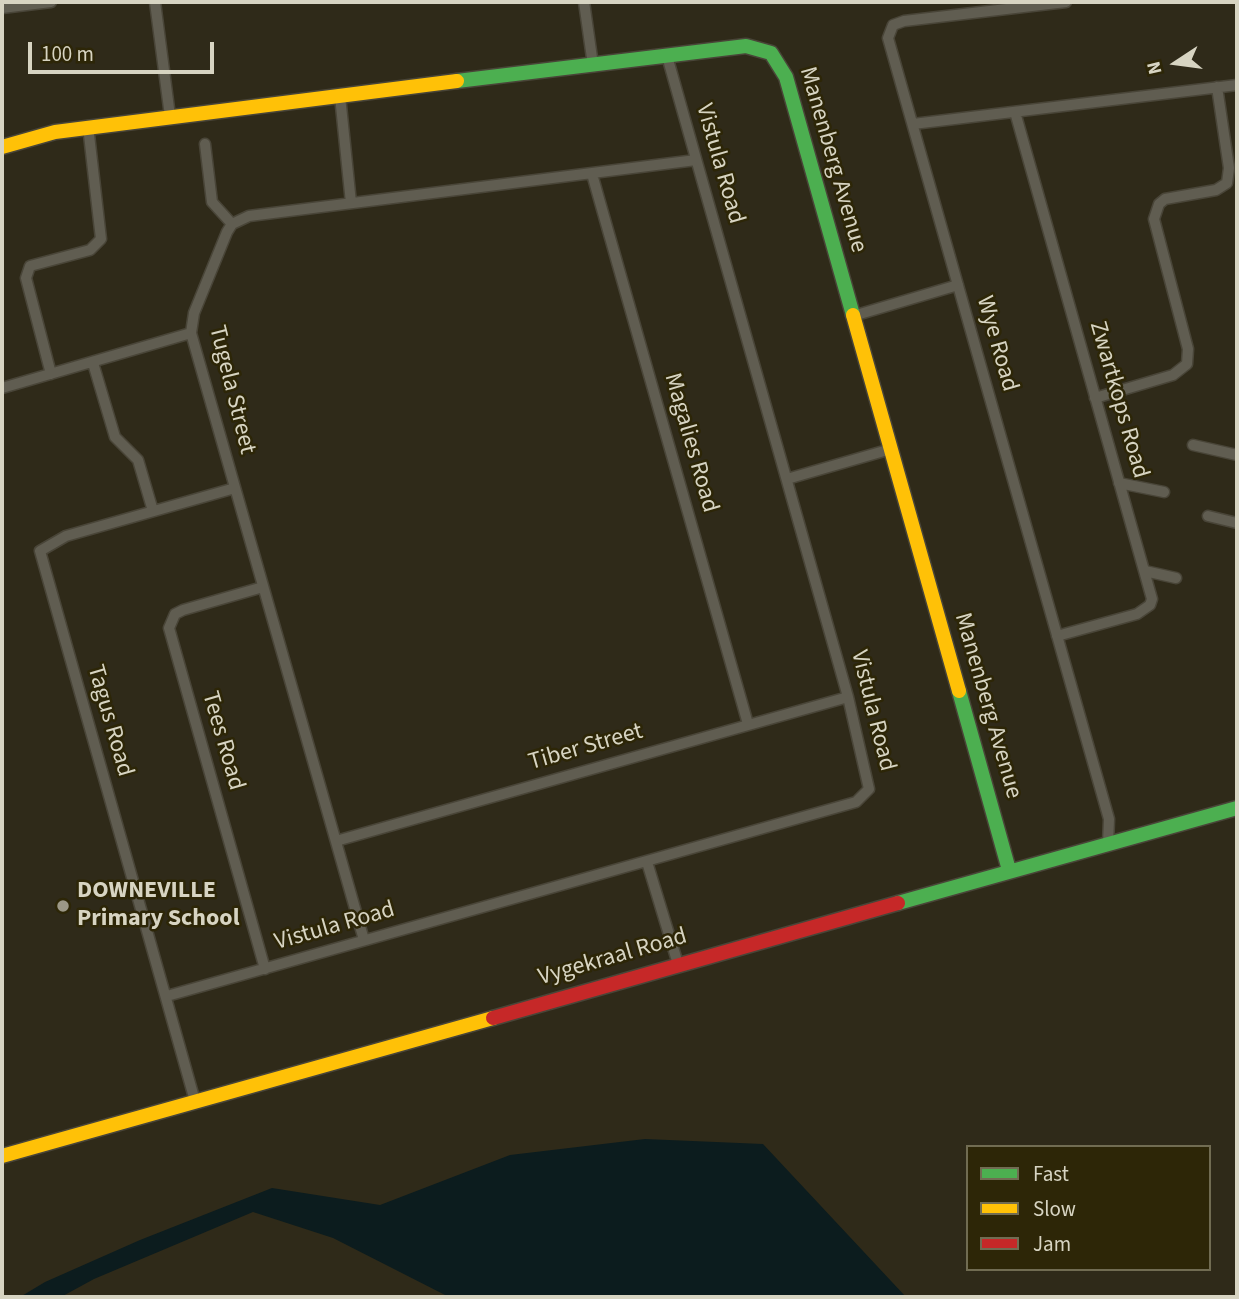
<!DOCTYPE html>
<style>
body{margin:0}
#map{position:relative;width:1239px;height:1299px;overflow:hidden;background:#2f2a19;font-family:"Source Sans 3",sans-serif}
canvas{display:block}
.frame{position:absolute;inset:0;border:4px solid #d7d4c2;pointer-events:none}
.legend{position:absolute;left:966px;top:1145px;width:245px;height:126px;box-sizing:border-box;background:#2d2607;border:2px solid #716c52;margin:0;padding:9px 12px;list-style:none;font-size:21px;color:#d7d4c2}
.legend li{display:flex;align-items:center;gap:14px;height:35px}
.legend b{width:35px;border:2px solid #716c52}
.north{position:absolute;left:1141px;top:28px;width:70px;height:70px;-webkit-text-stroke:5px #2d2607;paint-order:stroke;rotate:257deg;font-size:19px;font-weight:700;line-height:28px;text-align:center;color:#d7d4c2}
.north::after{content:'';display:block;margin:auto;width:24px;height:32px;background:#d7d4c2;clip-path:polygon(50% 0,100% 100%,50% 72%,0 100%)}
.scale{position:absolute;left:28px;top:42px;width:186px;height:32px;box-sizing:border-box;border:4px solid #d7d4c2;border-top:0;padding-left:9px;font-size:21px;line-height:24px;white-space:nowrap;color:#d7d4c2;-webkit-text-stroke:5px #2d2607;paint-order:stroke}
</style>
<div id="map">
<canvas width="1239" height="1299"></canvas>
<div class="frame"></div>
<ul class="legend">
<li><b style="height:9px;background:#4caf50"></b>Fast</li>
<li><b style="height:9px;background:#ffc107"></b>Slow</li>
<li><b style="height:9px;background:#c62828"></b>Jam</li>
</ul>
<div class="north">N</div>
<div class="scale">100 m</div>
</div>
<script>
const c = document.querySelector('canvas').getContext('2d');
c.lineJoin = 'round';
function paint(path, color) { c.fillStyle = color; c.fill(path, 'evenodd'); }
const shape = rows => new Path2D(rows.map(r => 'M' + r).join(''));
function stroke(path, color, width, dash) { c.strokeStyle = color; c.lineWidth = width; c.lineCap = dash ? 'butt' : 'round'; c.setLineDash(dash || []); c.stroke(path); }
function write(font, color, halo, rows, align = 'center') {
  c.font = font + ' "Source Sans 3",sans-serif'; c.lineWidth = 5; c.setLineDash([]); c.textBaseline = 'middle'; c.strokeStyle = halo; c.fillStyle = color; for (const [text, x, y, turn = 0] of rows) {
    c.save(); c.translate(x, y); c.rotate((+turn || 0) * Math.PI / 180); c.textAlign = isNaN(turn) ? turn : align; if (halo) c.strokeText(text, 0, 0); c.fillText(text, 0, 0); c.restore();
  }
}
paint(shape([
 [645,1139,763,1144,906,1297,449,1297,333,1238,253,1212,94,1279,61,1297,20,1297,45,1282,140,1240,272,1188,380,1205,510,1155]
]), '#0c1c1e');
const street = shape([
 [155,2,170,116],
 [584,2,593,65],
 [1066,2,904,21,893,25,888,38,1109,819,1108,844],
 [2,8,51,2],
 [340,96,351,203],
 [1015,112,1152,599,1150,605,1137,614,1057,636],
 [913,124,1237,85],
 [205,144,212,202,232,224],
 [592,174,748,724],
 [853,316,958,285],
 [93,363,115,437,138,460,153,511],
 [51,374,26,278,30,266,90,250,101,239,88,126],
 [2,388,191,333],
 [1095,398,1173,375,1187,364,1188,349,1154,219,1159,204,1165,199,1216,190,1227,183,1229,168,1217,87],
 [1193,445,1237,455],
 [787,479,891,449],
 [1119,483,1164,492],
 [1208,516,1237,523],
 [1145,571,1176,578],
 [263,587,183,610,175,614,169,628,265,969],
 [336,841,848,697],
 [647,862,678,964],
 [364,940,191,333,194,313,227,232,232,224,249,216,696,160],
 [167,996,856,802,869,789,848,697,667,56],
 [195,1101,40,551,66,536,235,488]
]);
const fast = shape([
 [457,81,746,46,771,53,786,77,853,315],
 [959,691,1009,870],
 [898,903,1237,808]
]);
const slow = shape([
 [2,147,55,132,457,81],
 [853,315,959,691],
 [2,1156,493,1018]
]);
const jam = shape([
 [493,1018,898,903]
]);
stroke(street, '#494538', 13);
stroke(fast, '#494538', 17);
stroke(slow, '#494538', 17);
stroke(jam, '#494538', 17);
stroke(street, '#605d51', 10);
stroke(fast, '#4caf50', 14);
stroke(slow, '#ffc107', 14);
stroke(jam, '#c62828', 14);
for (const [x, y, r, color] of [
 [63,906,7,"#9c9887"]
]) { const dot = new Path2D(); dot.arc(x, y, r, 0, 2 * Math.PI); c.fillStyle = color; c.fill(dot); stroke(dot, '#2d2607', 2.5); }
write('24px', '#d7d4c2', '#2d2607', [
 ["Manenberg Avenue",832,160,74],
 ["Vistula Road",719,164,74],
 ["Wye Road",996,344,74],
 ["Tugela Street",231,390,76],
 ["Zwartkops Road",1118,400,74],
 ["Magalies Road",690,443,74],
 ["Manenberg Avenue",987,706,74],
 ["Vistula Road",872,711,76],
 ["Tagus Road",109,721,74],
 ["Tees Road",222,741,74],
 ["Tiber Street",586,748,-16],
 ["Vistula Road",335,927,-16],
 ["Vygekraal Road",613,958,-16]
]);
write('bold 24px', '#d7d4c2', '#2d2607', [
 ["DOWNEVILLE",77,892],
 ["Primary School",77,920]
], 'left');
</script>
